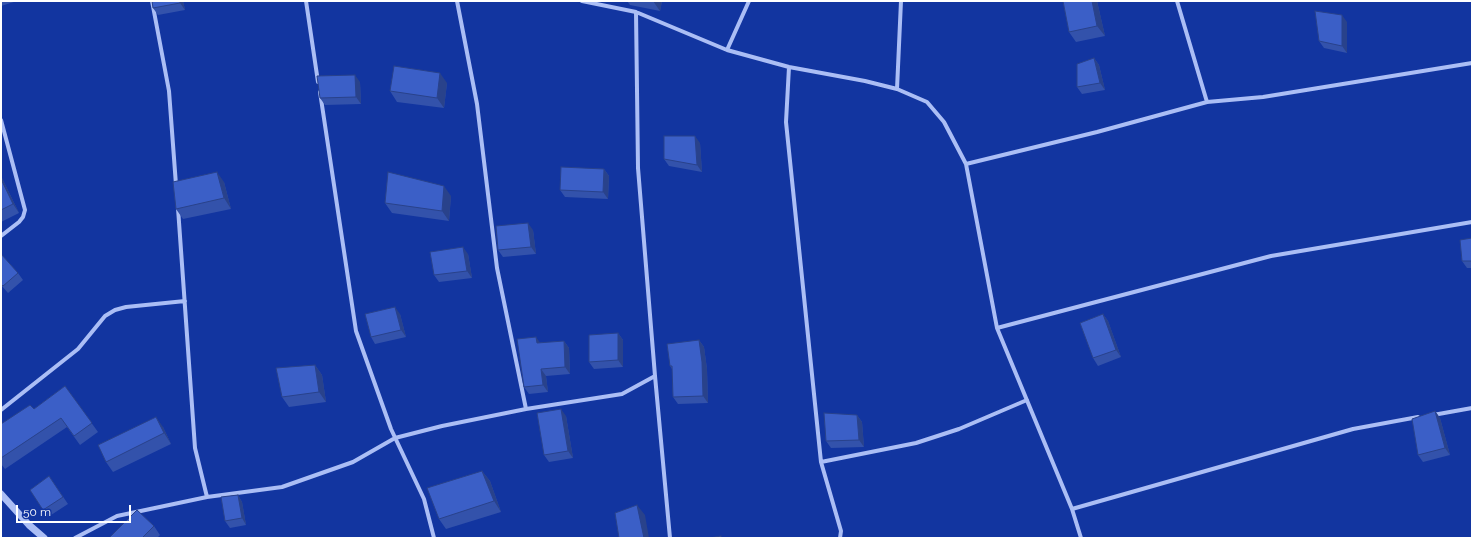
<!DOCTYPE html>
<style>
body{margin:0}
#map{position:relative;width:1473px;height:539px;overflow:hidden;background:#1235a0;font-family:Raleway,sans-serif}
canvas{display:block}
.frame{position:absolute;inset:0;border:2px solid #fff;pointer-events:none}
.scale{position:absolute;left:16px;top:505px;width:115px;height:18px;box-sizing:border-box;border:2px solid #fff;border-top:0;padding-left:5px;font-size:12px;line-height:14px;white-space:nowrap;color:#fff;-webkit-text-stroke:3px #1235a0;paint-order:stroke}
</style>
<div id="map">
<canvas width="1473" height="539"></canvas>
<div class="frame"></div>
<div class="scale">50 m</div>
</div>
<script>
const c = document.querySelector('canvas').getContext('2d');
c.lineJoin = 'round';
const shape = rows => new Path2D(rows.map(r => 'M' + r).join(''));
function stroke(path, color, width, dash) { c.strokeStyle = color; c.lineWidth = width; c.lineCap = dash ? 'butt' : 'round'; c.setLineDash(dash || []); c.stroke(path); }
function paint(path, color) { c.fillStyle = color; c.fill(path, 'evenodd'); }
stroke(shape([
 [152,1,169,91,176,185],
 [306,1,318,82],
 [457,1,477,104,497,268,526,409],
 [582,1,636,12,727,50,789,67,865,81,897,89,927,102,944,122,966,164,997,328,1072,509,1081,538],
 [1177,1,1207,102],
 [636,12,638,168,655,376,670,538],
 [727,50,749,1],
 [789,67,786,122,821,462,841,531,840,538],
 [897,89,901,1],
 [320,92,356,331,391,429,424,499,434,538],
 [1,120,25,210,23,217,19,222,1,236],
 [966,164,1097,132,1207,102,1263,97,1472,63],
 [997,328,1271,256,1472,222],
 [1,410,78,349,105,316,115,310,126,307,185,301],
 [1433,415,1472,408],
 [821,462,916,443,959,429,1027,400],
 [207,497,282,487,353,462,395,438,442,426,526,409,622,394,655,376],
 [1072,509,1353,429,1418,417],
 [75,538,117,516,207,497,195,448,178,208]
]), '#abbef5', 4);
stroke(shape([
 [1,494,29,525,44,538]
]), '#abbef5', 7);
paint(shape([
 [1,1,17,1,1,6],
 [152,1,183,1,185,10,158,15,153,8],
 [627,1,662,1,660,11,630,5],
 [1063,1,1097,1,1105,36,1076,42,1069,32],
 [1347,22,1347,53,1324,48,1319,41],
 [1094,58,1099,65,1105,90,1082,94,1077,87],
 [360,82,361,104,325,105,320,98],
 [447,83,444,108,397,102,390,91],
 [700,143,702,172,669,166,664,159],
 [604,169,609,176,608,199,565,197,560,190],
 [1,176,19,213,1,222],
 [224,182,231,209,183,219,176,209],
 [451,196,449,221,392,213,385,203],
 [533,230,536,254,503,257,498,250],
 [1472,238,1472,268,1467,268,1462,261],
 [1,254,18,273,23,280,8,293,1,285],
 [468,254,472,278,439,282,434,275],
 [400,314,406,337,375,344,371,337],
 [1103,314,1108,321,1121,357,1098,366,1093,358],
 [618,333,623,340,623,367,594,369,589,362],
 [699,340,704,347,707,369,708,403,678,404,673,397,672,369,670,366],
 [564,341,569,348,570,374,546,376,548,392,529,394,524,387,540,343],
 [315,365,322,375,326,402,289,407,282,397],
 [65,386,98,432,80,445,67,427,5,469,1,464,1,424,34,409],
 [1435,411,1440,418,1450,455,1423,462,1418,455],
 [857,415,862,422,864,447,831,448,826,441],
 [566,416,573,458,549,462,544,455],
 [163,427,171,444,113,472,106,462],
 [482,471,490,481,501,512,446,529,439,519],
 [49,476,68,504,48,517,30,490],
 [238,495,242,502,246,525,230,528,225,521],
 [154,526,160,535,157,538,109,538]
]), '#3352ab');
paint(shape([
 [180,1,183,1,185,10,180,3],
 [653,1,662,1,660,11],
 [1092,1,1097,1,1105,36,1097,26],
 [1342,15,1347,22,1347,53,1342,46],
 [1094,58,1099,65,1105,90,1100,83],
 [440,73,447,83,444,108,437,98],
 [355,75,360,82,361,104,356,97],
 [695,136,700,143,702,172,697,165],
 [604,169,609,176,608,199,603,192],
 [217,172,224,182,231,209,224,198],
 [1,176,19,213,13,204,1,179],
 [444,186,451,196,449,221,442,211],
 [528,223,533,230,536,254,531,247],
 [463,247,468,254,472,278,467,271],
 [395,307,400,314,406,337,401,330],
 [1103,314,1108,321,1121,357,1116,350],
 [618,333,623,340,623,367,618,360],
 [536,337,541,344,537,343],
 [699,340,704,347,707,369,708,403,703,396],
 [564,341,569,348,570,374,565,367],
 [315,365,322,375,326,402,319,392],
 [541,369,546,376,548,392,543,385],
 [561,409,566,416,573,458,568,451],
 [1435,411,1440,418,1450,455,1445,448],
 [857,415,862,422,864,447,859,440],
 [156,417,163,427,171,444,164,433],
 [482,471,490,481,501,512,494,501],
 [238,495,242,502,246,525,242,518],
 [637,505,645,515,649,538,644,538]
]), '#29428b');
const building = shape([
 [152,1,180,1,180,3,153,8,152,1],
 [1063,1,1092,1,1097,26,1069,32,1063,1],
 [1315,11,1342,15,1342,46,1319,41,1315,11],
 [1094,58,1100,83,1077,87,1077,64,1094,58],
 [394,66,440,73,437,98,390,91,394,66],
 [355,75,356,97,320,98,317,76,355,75],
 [664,136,695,136,697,165,664,159,664,136],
 [561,167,604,169,603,192,560,190,561,167],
 [217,172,224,198,176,209,173,182,217,172],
 [388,172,444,186,442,211,385,203,388,172],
 [1,179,13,204,1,210,1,179],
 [528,223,531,247,498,250,496,226,528,223],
 [1472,238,1472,261,1462,261,1460,240,1472,238],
 [463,247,467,271,434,275,430,252,463,247],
 [1,254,18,273,3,286,1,284,1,254],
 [395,307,401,330,371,337,365,314,395,307],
 [1103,314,1116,350,1093,358,1080,323,1103,314],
 [618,333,618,360,589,362,589,335,618,333],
 [536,337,537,343,564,341,565,367,541,369,543,385,524,387,517,339,536,337],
 [699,340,702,362,703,396,673,397,672,366,670,366,667,344,699,340],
 [315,365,319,392,282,397,276,368,315,365],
 [65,386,92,423,74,436,61,418,1,458,1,424,30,405,34,409,65,386],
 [561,409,568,451,544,455,537,413,561,409],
 [1435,411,1445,448,1418,455,1412,419,1435,411],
 [824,413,857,415,859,440,826,441,824,413],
 [156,417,164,433,106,462,98,445,156,417],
 [482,471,494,501,439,519,427,488,482,471],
 [49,476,63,497,43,510,30,490,49,476],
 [238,495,242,518,225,521,221,497,238,495],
 [637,505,644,538,619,538,615,513,637,505],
 [137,510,154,526,142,538,109,538,137,510],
 [721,536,721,538,709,538,721,536]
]);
paint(building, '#3b5fc7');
stroke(building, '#29428b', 1);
</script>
